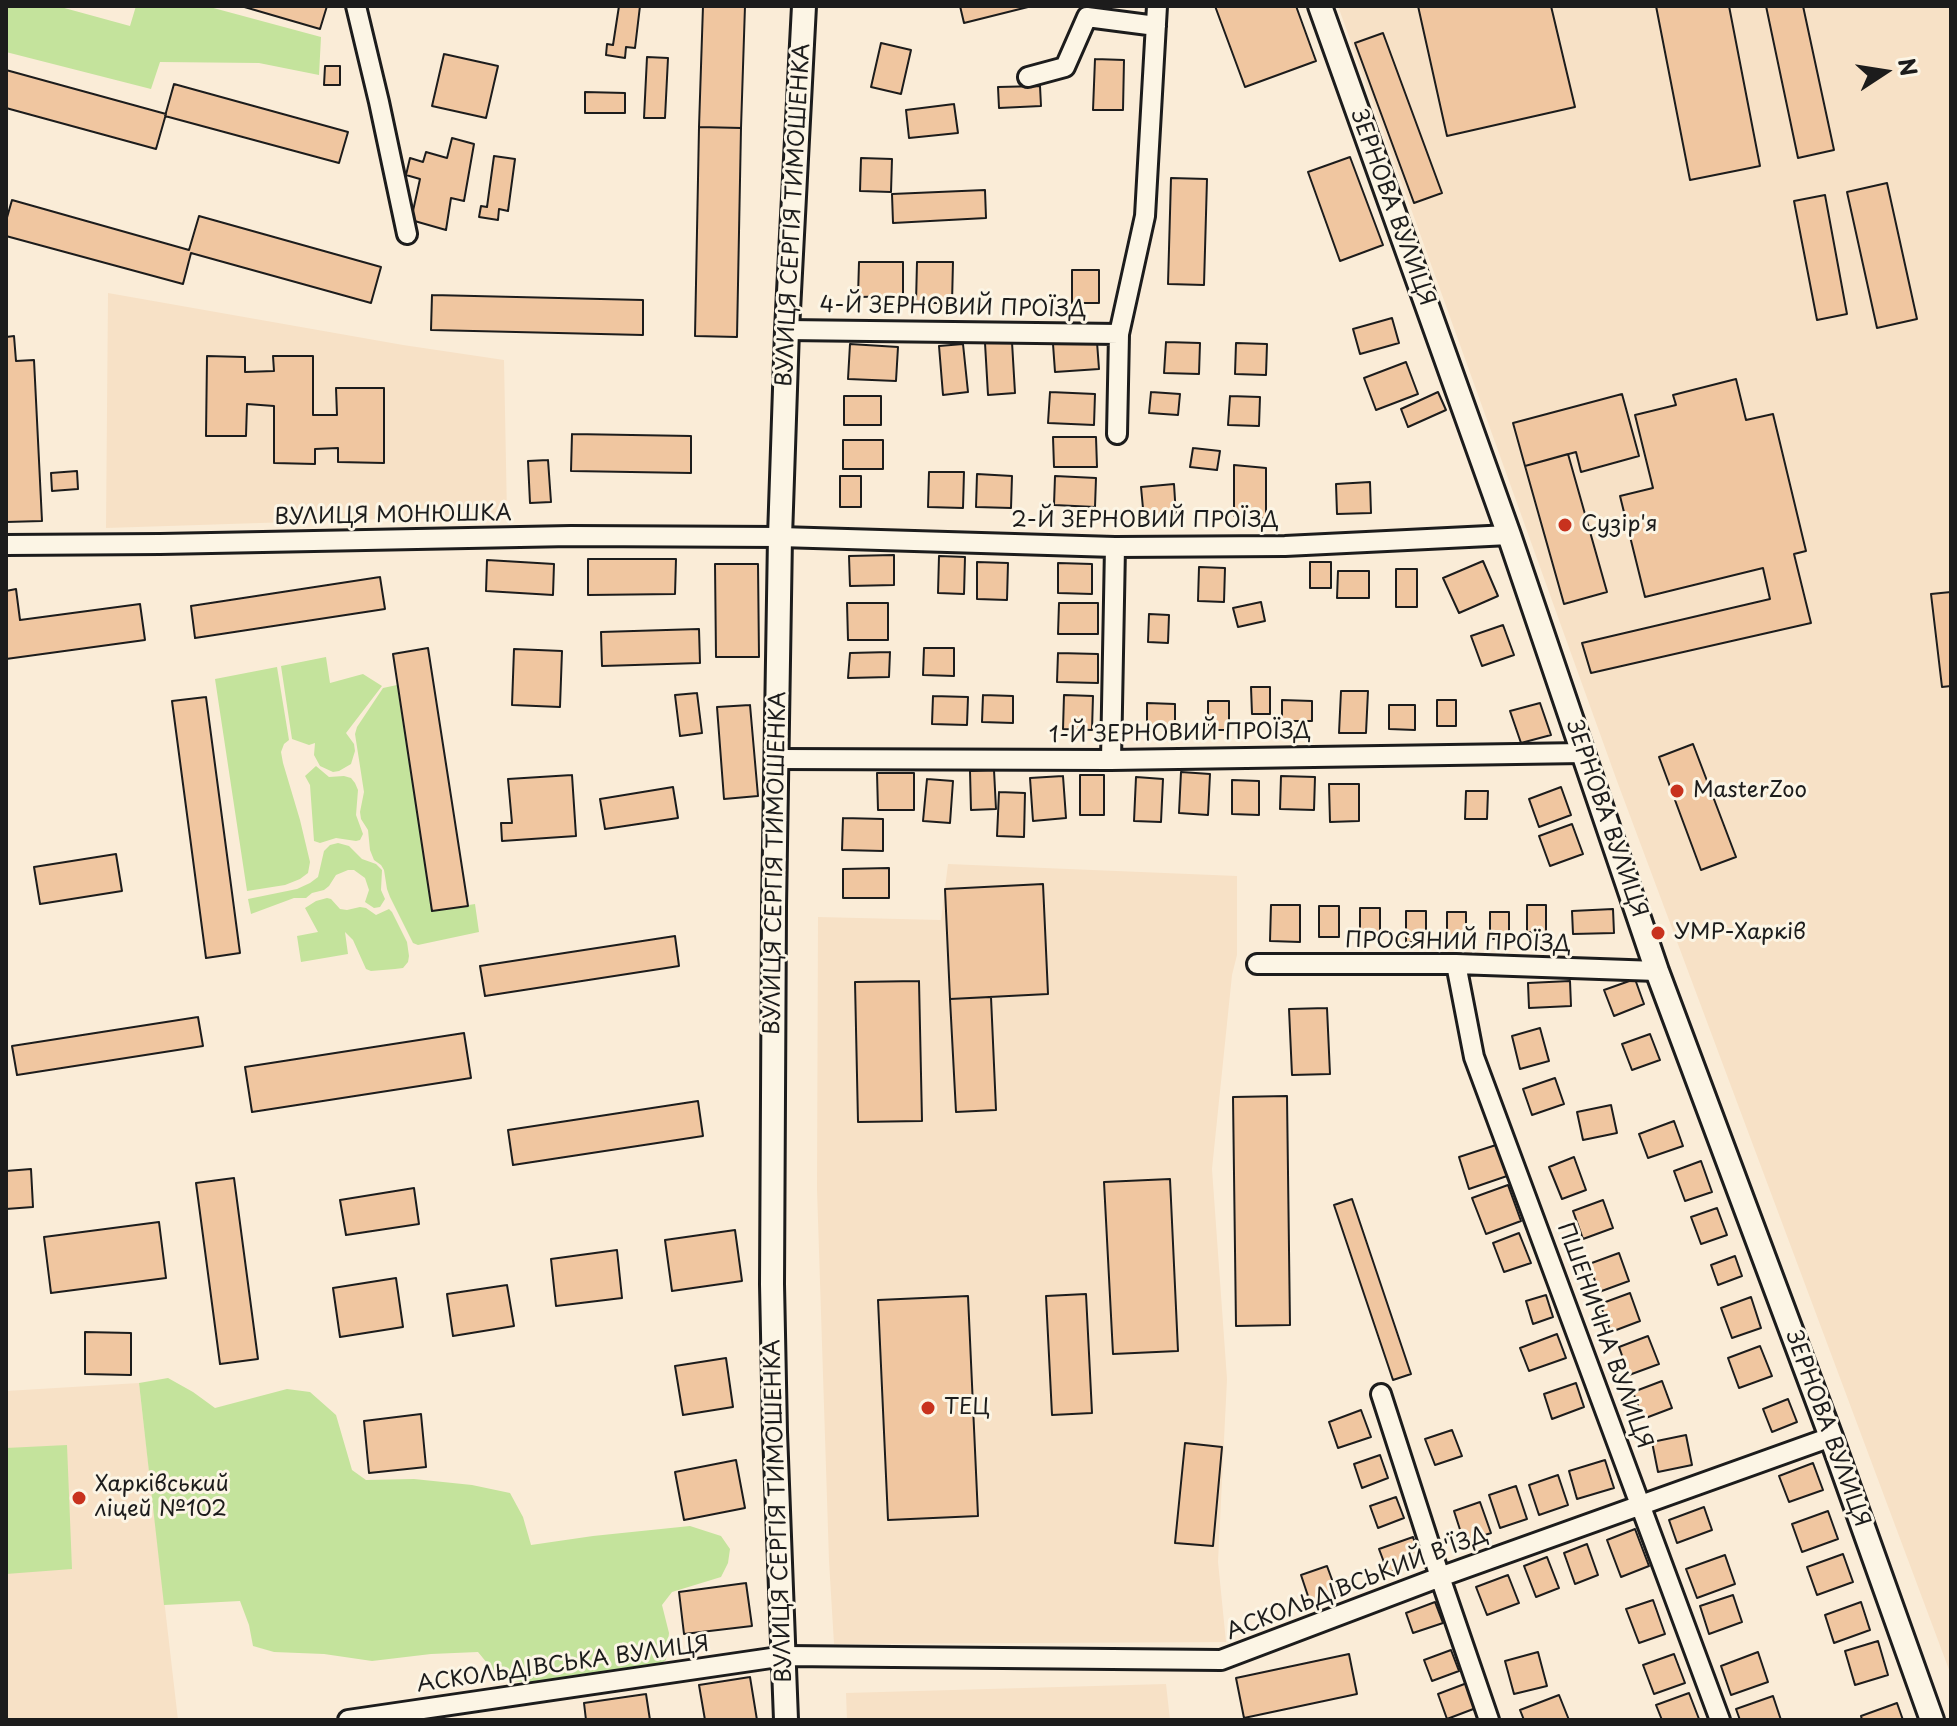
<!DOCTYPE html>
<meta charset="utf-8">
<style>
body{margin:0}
#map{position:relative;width:1957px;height:1726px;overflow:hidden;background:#faecd7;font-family:"Playpen Sans",sans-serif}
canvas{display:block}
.frame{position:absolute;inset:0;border:8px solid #1c1c1c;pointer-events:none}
.north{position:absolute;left:1845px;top:32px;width:80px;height:80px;-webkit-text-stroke:6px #fcf5e5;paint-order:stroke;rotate:78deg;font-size:22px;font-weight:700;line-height:32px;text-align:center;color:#1c1c1c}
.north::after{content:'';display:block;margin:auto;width:28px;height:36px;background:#1c1c1c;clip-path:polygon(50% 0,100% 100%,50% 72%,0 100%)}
</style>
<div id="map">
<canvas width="1957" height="1726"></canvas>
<div class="frame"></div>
<div class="north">N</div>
</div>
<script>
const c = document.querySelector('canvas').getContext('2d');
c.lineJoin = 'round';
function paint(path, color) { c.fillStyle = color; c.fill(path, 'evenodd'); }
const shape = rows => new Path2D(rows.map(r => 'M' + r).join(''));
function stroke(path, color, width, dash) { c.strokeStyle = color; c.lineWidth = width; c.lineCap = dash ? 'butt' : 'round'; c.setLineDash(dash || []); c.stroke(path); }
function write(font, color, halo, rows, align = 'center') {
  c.font = font + ' "Playpen Sans",sans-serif'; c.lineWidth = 6; c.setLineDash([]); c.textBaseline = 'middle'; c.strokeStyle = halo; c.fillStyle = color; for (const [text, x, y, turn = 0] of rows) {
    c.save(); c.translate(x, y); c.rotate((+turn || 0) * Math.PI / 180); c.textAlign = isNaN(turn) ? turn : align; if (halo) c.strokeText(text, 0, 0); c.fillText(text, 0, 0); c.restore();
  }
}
paint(shape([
 [1338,6,1951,6,1951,1675,1617,781],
 [108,293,403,345,504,360,507,515,106,528],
 [948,864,1237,876,1237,955,1232,975,1212,1169,1227,1379,1218,1562,1226,1642,834,1644,829,1561,817,1189,818,917,941,920],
 [139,1383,178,1720,6,1720,6,1391],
 [1166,1684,1170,1720,847,1720,846,1693]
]), '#f7e1c6');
paint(shape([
 [6,6,57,6,130,26,136,6,206,6,321,37,319,75,259,63,160,62,151,89,6,52],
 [326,657,330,683,363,674,382,686,346,733,354,744,355,751,351,764,339,771,333,772,320,766,314,755,315,743,309,745,292,739,281,666],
 [277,667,289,740,284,744,281,752,283,763,300,820,310,862,308,873,300,879,285,885,247,891,215,679],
 [397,685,432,911,475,904,479,932,418,945,413,943,390,897,387,889,384,870,381,865,374,860,370,850,368,830,361,819,360,812,364,792,355,734,357,727,383,688],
 [316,766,329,777,344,776,351,778,355,783,358,790,356,815,363,834,360,840,356,841,336,838,320,843,314,841,310,785,305,776],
 [338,843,349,846,362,859,376,864,382,870,381,890,385,899,380,907,374,908,365,902,369,890,365,878,354,870,348,870,336,875,329,886,324,890,312,893,306,898,294,898,251,914,248,899,297,889,310,883,318,877,324,851,330,845],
 [327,898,331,899,340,909,347,910,360,907,366,908,376,915,389,909,392,912,407,942,409,956,408,962,403,968,395,969,371,971,366,969,353,940,345,932,348,954,301,962,297,936,318,932,305,908,316,901],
 [168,1378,193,1392,215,1408,287,1389,310,1392,336,1415,352,1470,366,1480,414,1479,472,1485,510,1493,523,1517,531,1545,593,1536,690,1526,721,1536,730,1549,728,1563,721,1577,672,1592,662,1605,669,1633,666,1660,651,1670,536,1683,501,1680,478,1652,431,1654,372,1661,324,1654,274,1652,253,1646,249,1625,240,1601,164,1605,139,1383],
 [67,1445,72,1569,6,1574,6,1448]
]), '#c4e39c');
const building = shape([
 [241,6,327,6,320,29,241,6],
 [619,6,640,6,635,48,626,47,625,58,606,55,607,44,613,45,619,6],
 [703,6,745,6,741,128,699,127,703,6],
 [960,6,1032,6,964,23,960,6],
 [1215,6,1296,6,1316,61,1245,87,1215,6],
 [1418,6,1551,6,1575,107,1447,136,1418,6],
 [1656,6,1729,6,1760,166,1690,180,1656,6],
 [1766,6,1803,6,1834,150,1798,158,1766,6],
 [1383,33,1442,193,1414,203,1355,43,1383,33],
 [881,43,911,50,901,94,871,87,881,43],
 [444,54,498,66,486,118,432,106,444,54],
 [647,57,668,58,665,118,644,118,647,57],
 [1095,59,1124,60,1123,110,1093,110,1095,59],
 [325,66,340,66,340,85,324,85,325,66],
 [6,70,166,114,156,149,6,108,6,70],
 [174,84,348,132,339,163,165,116,174,84],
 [1040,86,1041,106,999,108,998,87,1040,86],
 [585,92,625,93,625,113,585,113,585,92],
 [954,104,958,133,909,138,906,110,954,104],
 [699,127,741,128,737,337,695,336,699,127],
 [452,138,474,144,464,201,451,198,446,230,411,220,420,179,406,175,410,158,423,162,426,152,447,158,452,138],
 [494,156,515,159,508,211,499,209,498,220,479,217,481,206,487,207,494,156],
 [1350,157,1383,245,1340,261,1308,172,1350,157],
 [861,158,892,159,891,192,860,191,861,158],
 [1171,178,1207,179,1204,285,1168,284,1171,178],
 [1887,183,1917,319,1877,328,1847,192,1887,183],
 [985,190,986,218,893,223,892,194,985,190],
 [1825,195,1847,314,1817,320,1794,201,1825,195],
 [12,200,189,250,199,216,381,267,371,303,191,253,183,284,6,236,6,221,12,200],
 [859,262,903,262,903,296,858,297,859,262],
 [917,262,953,262,952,303,916,303,917,262],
 [1072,270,1099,270,1099,303,1072,303,1072,270],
 [432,295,643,300,643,335,431,330,432,295],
 [1392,318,1399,343,1360,354,1353,329,1392,318],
 [14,336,16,361,34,360,42,521,6,522,6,337,14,336],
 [1012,342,1015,393,988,395,985,343,1012,342],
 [1097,342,1099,369,1055,372,1053,344,1097,342],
 [1166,342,1200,343,1199,374,1164,373,1166,342],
 [1236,343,1267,344,1266,375,1235,374,1236,343],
 [850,344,898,347,896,381,848,379,850,344],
 [963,344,968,392,943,395,939,346,963,344],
 [207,356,245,357,245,372,274,371,273,356,313,356,313,415,337,415,336,388,384,388,384,463,338,462,338,448,315,449,315,464,274,463,274,406,247,404,246,436,206,436,207,356],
 [1406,362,1418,394,1376,410,1364,378,1406,362],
 [1736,379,1746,420,1773,414,1806,551,1794,554,1811,623,1591,673,1582,643,1770,599,1763,568,1645,597,1620,496,1653,488,1635,415,1676,405,1673,395,1736,379],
 [1050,392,1095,394,1094,425,1048,423,1050,392],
 [1151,392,1180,394,1178,415,1149,413,1151,392],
 [1438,392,1446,410,1408,427,1401,409,1438,392],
 [1622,394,1639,456,1581,472,1576,452,1525,466,1513,423,1622,394],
 [844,396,881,396,881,425,844,425,844,396],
 [1230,396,1260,397,1259,426,1228,425,1230,396],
 [572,434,691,436,691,473,571,471,572,434],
 [1053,437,1096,437,1097,467,1054,467,1053,437],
 [843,440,883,440,883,469,843,469,843,440],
 [1193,448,1220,451,1217,470,1190,467,1193,448],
 [1568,454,1607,592,1564,604,1525,466,1568,454],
 [548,460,551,502,530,503,528,461,548,460],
 [1234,465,1266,468,1266,519,1234,516,1234,465],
 [77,471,78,489,52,491,51,473,77,471],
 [929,472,964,472,963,508,928,507,929,472],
 [977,474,1012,476,1011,508,976,507,977,474],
 [840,476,861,476,861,507,840,507,840,476],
 [1055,476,1096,478,1095,507,1054,505,1055,476],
 [1370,482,1371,513,1337,514,1336,484,1370,482],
 [1174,484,1176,516,1144,519,1141,487,1174,484],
 [894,555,894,585,850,586,849,556,894,555],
 [939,556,965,557,964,594,938,593,939,556],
 [588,559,676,559,675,594,588,595,588,559],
 [487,560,554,564,553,595,486,591,487,560],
 [1483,561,1498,596,1459,613,1443,578,1483,561],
 [977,562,1008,563,1007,600,977,599,977,562],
 [1310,562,1331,562,1331,588,1310,588,1310,562],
 [1058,563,1092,564,1092,594,1058,593,1058,563],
 [715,564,758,564,759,657,716,657,715,564],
 [1199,567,1225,568,1224,602,1198,601,1199,567],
 [1396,569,1417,569,1417,607,1396,607,1396,569],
 [1338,571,1369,571,1369,598,1337,598,1338,571],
 [380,577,385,609,195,638,191,606,380,577],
 [16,589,20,620,140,604,145,640,6,659,6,591,16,589],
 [1951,592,1951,686,1942,687,1931,594,1951,592],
 [1261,602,1265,621,1238,627,1233,608,1261,602],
 [847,603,888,603,888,640,848,640,847,603],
 [1059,603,1098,603,1098,634,1058,634,1059,603],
 [1149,614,1169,615,1168,643,1148,642,1149,614],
 [1503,625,1514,655,1482,666,1471,636,1503,625],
 [699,629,700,663,602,666,601,632,699,629],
 [428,648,468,906,432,911,393,654,428,648],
 [924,648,954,648,954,676,923,675,924,648],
 [514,649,562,651,560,707,512,705,514,649],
 [890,652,889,677,848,678,850,653,890,652],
 [1058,653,1098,654,1098,683,1057,682,1058,653],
 [1251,687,1270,687,1270,714,1252,714,1251,687],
 [1341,691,1368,691,1366,733,1339,733,1341,691],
 [697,693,702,733,680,736,675,695,697,693],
 [983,695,1013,696,1013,723,982,722,983,695],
 [1064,695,1093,696,1092,730,1063,729,1064,695],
 [933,696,968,697,967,725,932,724,933,696],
 [206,697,240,953,206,958,172,701,206,697],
 [1282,700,1312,701,1312,721,1282,721,1282,700],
 [1437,700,1456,700,1456,726,1437,726,1437,700],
 [1208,701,1229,701,1229,730,1208,730,1208,701],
 [1147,703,1175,704,1175,727,1147,726,1147,703],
 [1540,703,1551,735,1521,743,1510,711,1540,703],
 [750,705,758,796,724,799,717,707,750,705],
 [1389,705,1415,705,1415,730,1389,729,1389,705],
 [1693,744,1736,857,1701,870,1659,757,1693,744],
 [994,770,996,809,971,810,970,771,994,770],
 [1181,772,1210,774,1208,815,1179,813,1181,772],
 [877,773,914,773,914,810,878,810,877,773],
 [572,775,576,836,502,841,501,823,512,823,508,779,572,775],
 [1080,775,1104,775,1104,815,1080,815,1080,775],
 [1063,776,1066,818,1033,821,1030,778,1063,776],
 [1281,776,1315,777,1314,810,1280,809,1281,776],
 [1136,777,1163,779,1161,822,1134,821,1136,777],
 [927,779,953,781,950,823,923,821,927,779],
 [1232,780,1259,781,1259,815,1232,814,1232,780],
 [1329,784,1359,784,1359,821,1330,822,1329,784],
 [673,787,678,818,605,829,600,799,673,787],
 [1561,787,1571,815,1539,827,1529,799,1561,787],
 [1466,791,1488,791,1487,819,1465,819,1466,791],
 [999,792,1025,793,1024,837,997,836,999,792],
 [843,818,883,819,883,851,842,850,843,818],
 [1572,824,1583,854,1550,866,1539,836,1572,824],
 [116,854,122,891,40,904,34,867,116,854],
 [889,868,889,898,843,898,843,869,889,868],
 [1043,884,1048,994,950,999,945,889,1043,884],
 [1271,905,1300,905,1300,942,1270,941,1271,905],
 [1527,905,1546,905,1546,933,1527,932,1527,905],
 [1319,906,1339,906,1339,937,1319,937,1319,906],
 [1360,908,1380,908,1380,939,1360,939,1360,908],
 [1613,909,1614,933,1573,934,1572,911,1613,909],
 [1406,911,1426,911,1426,942,1406,942,1406,911],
 [1447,912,1466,912,1466,940,1447,940,1447,912],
 [1490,912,1509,912,1509,939,1490,939,1490,912],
 [675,936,679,966,485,996,480,966,675,936],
 [1635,979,1644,1004,1614,1016,1604,990,1635,979],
 [919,981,922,1121,858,1122,855,982,919,981],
 [1570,981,1571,1006,1529,1008,1528,983,1570,981],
 [991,997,996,1110,956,1112,950,999,991,997],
 [1327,1008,1330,1074,1292,1075,1289,1009,1327,1008],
 [198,1017,203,1046,17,1075,12,1046,198,1017],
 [1540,1028,1549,1061,1520,1069,1512,1036,1540,1028],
 [464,1033,471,1078,252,1112,245,1067,464,1033],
 [1650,1034,1660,1060,1632,1070,1622,1044,1650,1034],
 [1555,1078,1564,1104,1532,1115,1523,1089,1555,1078],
 [1287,1096,1290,1325,1236,1326,1233,1097,1287,1096],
 [698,1101,703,1136,513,1165,508,1130,698,1101],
 [1611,1105,1617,1133,1583,1140,1577,1112,1611,1105],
 [1674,1121,1683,1146,1648,1158,1639,1134,1674,1121],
 [1496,1145,1507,1176,1469,1189,1459,1157,1496,1145],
 [1574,1157,1586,1190,1562,1199,1549,1167,1574,1157],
 [1701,1161,1712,1192,1685,1201,1674,1171,1701,1161],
 [31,1169,33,1207,6,1209,6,1171,31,1169],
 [234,1178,258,1359,220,1364,196,1183,234,1178],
 [1170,1179,1178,1351,1113,1354,1104,1182,1170,1179],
 [1508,1185,1521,1221,1486,1234,1472,1198,1508,1185],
 [414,1188,419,1224,346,1235,340,1200,414,1188],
 [1352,1199,1411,1374,1393,1380,1334,1205,1352,1199],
 [1603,1200,1613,1228,1583,1239,1573,1211,1603,1200],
 [1717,1208,1727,1235,1701,1244,1691,1217,1717,1208],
 [159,1222,166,1278,51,1293,44,1237,159,1222],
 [735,1230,742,1281,672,1291,665,1240,735,1230],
 [1519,1233,1531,1263,1504,1272,1493,1243,1519,1233],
 [617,1250,622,1298,556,1306,551,1259,617,1250],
 [1619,1253,1629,1281,1599,1292,1589,1264,1619,1253],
 [1735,1256,1742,1276,1718,1285,1711,1265,1735,1256],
 [396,1278,403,1327,340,1337,333,1288,396,1278],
 [507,1285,514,1326,453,1336,447,1294,507,1285],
 [1630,1293,1640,1321,1611,1332,1600,1304,1630,1293],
 [1086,1294,1092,1413,1052,1415,1046,1296,1086,1294],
 [1546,1295,1553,1317,1533,1324,1526,1301,1546,1295],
 [968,1296,978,1516,888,1520,878,1300,968,1296],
 [1751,1297,1761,1328,1732,1338,1721,1308,1751,1297],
 [85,1332,131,1333,131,1375,85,1374,85,1332],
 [1557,1334,1566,1358,1529,1371,1520,1348,1557,1334],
 [1648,1336,1659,1364,1629,1375,1619,1347,1648,1336],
 [1760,1346,1772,1376,1739,1388,1728,1358,1760,1346],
 [726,1358,733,1407,683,1415,675,1366,726,1358],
 [1662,1381,1672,1408,1643,1419,1633,1392,1662,1381],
 [1576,1383,1584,1407,1552,1419,1544,1394,1576,1383],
 [1788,1399,1797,1422,1772,1432,1763,1409,1788,1399],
 [1361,1410,1371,1437,1338,1448,1329,1422,1361,1410],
 [421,1414,426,1467,369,1473,364,1421,421,1414],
 [1452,1430,1462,1456,1435,1465,1425,1439,1452,1430],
 [1686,1435,1692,1465,1658,1472,1652,1442,1686,1435],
 [1185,1443,1222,1447,1213,1546,1175,1543,1185,1443],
 [1380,1455,1388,1478,1362,1488,1354,1464,1380,1455],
 [736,1460,745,1508,684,1520,675,1472,736,1460],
 [1605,1460,1614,1488,1577,1499,1569,1471,1605,1460],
 [1813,1463,1823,1490,1789,1502,1779,1476,1813,1463],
 [1558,1475,1568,1505,1539,1515,1529,1485,1558,1475],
 [1516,1486,1527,1519,1500,1528,1489,1495,1516,1486],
 [1396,1497,1404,1518,1378,1528,1370,1506,1396,1497],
 [1480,1502,1491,1533,1464,1542,1454,1511,1480,1502],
 [1704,1507,1712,1530,1677,1543,1669,1520,1704,1507],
 [1828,1511,1838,1539,1802,1552,1792,1524,1828,1511],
 [1635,1529,1649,1566,1621,1577,1607,1540,1635,1529],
 [1413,1537,1421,1561,1388,1573,1379,1549,1413,1537],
 [1587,1544,1598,1575,1575,1584,1564,1553,1587,1544],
 [1843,1554,1853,1582,1817,1595,1807,1567,1843,1554],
 [1725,1555,1735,1584,1697,1598,1686,1569,1725,1555],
 [1547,1557,1559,1588,1536,1597,1524,1566,1547,1557],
 [1327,1566,1338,1596,1311,1605,1301,1575,1327,1566],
 [1508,1575,1519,1603,1487,1615,1476,1587,1508,1575],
 [746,1583,752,1626,684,1634,679,1592,746,1583],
 [1733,1595,1742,1622,1709,1634,1700,1606,1733,1595],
 [1653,1600,1665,1634,1639,1643,1626,1609,1653,1600],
 [1435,1602,1443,1623,1413,1633,1406,1613,1435,1602],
 [1861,1602,1870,1630,1834,1643,1825,1615,1861,1602],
 [1878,1641,1888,1675,1855,1685,1845,1651,1878,1641],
 [1451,1650,1459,1671,1432,1681,1424,1660,1451,1650],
 [1538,1652,1547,1686,1514,1694,1505,1661,1538,1652],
 [1758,1652,1768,1682,1731,1695,1721,1666,1758,1652],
 [1349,1654,1357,1694,1244,1718,1236,1678,1349,1654],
 [1674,1654,1685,1683,1654,1694,1643,1665,1674,1654],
 [750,1677,757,1720,705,1720,699,1685,750,1677],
 [1467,1683,1476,1708,1447,1719,1438,1694,1467,1683],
 [1689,1693,1699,1719,1662,1720,1656,1705,1689,1693],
 [646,1694,650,1720,586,1720,584,1703,646,1694],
 [1559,1695,1569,1720,1524,1720,1520,1710,1559,1695],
 [1773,1696,1781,1720,1740,1720,1736,1709,1773,1696],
 [1897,1703,1903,1720,1862,1720,1861,1716,1897,1703]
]);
paint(building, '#f0c6a0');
stroke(building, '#1c1c1c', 2);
const minor = shape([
 [356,6,379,102,407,234],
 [1028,77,1065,67,1087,17,1156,26],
 [787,330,1119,334],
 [1117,434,1119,334,1145,216,1157,6],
 [6,545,160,544,571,536,780,537,1115,547,1285,546,1509,535],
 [777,759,1111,760,1584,753],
 [1111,760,1115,547],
 [1257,964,1456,964,1657,971],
 [1456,964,1474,1057,1720,1720],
 [1381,1394,1440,1577,1489,1720],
 [348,1720,785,1656,1221,1660,1440,1577,1831,1437]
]);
const tertiary = shape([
 [1320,6,1509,535,1657,971,1831,1437,1932,1720],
 [786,1720,775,1432,772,1284,774,907,780,537,787,330,804,6]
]);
stroke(minor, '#1c1c1c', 24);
stroke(tertiary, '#1c1c1c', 28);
stroke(minor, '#fcf5e5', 18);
stroke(tertiary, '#fcf5e5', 22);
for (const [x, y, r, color] of [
 [1565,525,8,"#c8321e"],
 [1677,791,8,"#c8321e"],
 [1658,933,8,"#c8321e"],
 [928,1408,8,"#c8321e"],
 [79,1498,8,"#c8321e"]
]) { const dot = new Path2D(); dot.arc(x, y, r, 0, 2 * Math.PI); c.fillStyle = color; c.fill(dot); stroke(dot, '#fcf5e5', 3); }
write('22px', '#1c1c1c', '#fcf5e5', [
 ["ЗЕРНОВА ВУЛИЦЯ",1392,208,70],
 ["ВУЛИЦЯ СЕРГІЯ ТИМОШЕНКА",794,215,-87],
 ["4-Й ЗЕРНОВИЙ ПРОЇЗД",953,308,1],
 ["ВУЛИЦЯ МОНЮШКА",393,516,-1],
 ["2-Й ЗЕРНОВИЙ ПРОЇЗД",1145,521],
 ["1-Й ЗЕРНОВИЙ ПРОЇЗД",1180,734,-1],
 ["ЗЕРНОВА ВУЛИЦЯ",1606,819,71],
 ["ВУЛИЦЯ СЕРГІЯ ТИМОШЕНКА",776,863,-89],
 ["ПРОСЯНИЙ ПРОЇЗД",1458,943,1],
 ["ПШЕНИЧНА ВУЛИЦЯ",1604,1336,70],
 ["ЗЕРНОВА ВУЛИЦЯ",1827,1429,70],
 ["ВУЛИЦЯ СЕРГІЯ ТИМОШЕНКА",779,1511,-92],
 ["АСКОЛЬДІВСЬКИЙ В'ЇЗД",1357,1584,-21],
 ["АСКОЛЬДІВСЬКА ВУЛИЦЯ",563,1665,-8]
]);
write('22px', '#1c1c1c', '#fcf5e5', [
 ["Сузір'я",1581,525],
 ["MasterZoo",1693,791],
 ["УМР-Харків",1674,933],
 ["ТЕЦ",944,1408],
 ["Харківський",95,1485],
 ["ліцей №102",95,1510]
], 'left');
</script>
